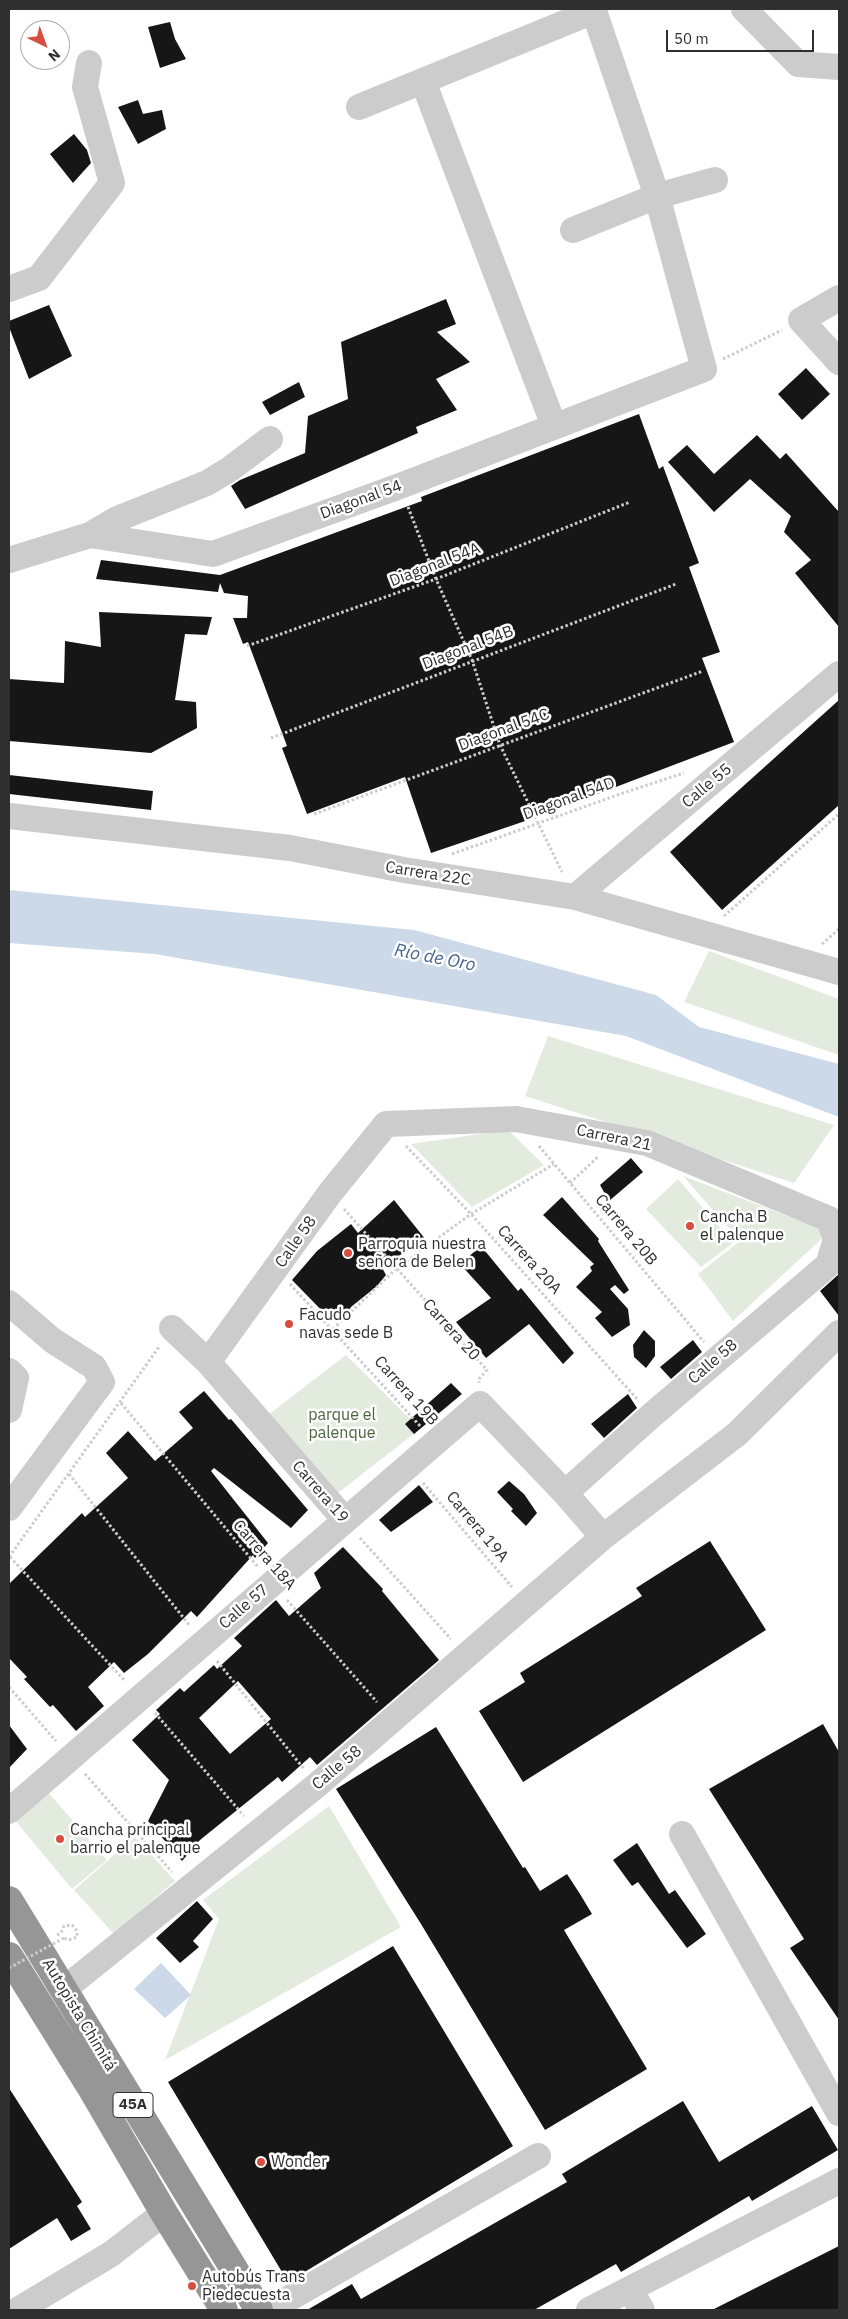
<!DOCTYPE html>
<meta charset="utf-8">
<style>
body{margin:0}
#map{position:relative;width:848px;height:2319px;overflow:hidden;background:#fff;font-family:"IBM Plex Sans",sans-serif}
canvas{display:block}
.frame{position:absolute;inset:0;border:10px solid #2f2f2f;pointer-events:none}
.north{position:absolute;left:20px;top:20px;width:50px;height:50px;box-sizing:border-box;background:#fff;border:1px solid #acacac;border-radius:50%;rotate:138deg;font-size:14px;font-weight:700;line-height:20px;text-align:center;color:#2f2f2f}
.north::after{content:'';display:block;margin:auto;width:18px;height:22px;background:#d64e41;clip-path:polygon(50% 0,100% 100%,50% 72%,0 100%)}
.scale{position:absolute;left:666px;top:30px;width:148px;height:22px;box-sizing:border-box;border:2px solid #2f2f2f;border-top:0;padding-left:6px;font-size:15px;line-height:18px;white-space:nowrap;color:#2f2f2f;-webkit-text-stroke:4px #fff;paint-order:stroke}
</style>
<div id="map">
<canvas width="848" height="2319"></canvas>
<div class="frame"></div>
<div class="north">N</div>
<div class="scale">50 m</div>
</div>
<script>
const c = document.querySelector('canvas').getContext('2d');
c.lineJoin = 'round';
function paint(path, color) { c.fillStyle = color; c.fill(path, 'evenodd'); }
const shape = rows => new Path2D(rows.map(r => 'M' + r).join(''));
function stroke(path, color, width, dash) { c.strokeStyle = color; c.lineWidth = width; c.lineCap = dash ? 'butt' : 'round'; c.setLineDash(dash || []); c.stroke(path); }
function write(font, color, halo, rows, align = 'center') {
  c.font = font + ' "IBM Plex Sans",sans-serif'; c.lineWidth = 5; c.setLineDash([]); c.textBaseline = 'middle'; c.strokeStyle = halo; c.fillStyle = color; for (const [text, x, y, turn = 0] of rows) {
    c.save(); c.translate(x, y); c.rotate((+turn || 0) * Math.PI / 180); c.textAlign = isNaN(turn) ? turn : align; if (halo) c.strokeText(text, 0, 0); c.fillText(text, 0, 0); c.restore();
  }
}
paint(shape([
 [709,951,839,999,839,1055,684,1002],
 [548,1036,834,1125,794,1183,525,1096],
 [508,1130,544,1165,472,1207,411,1144],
 [683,1176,829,1232,733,1321,698,1274,740,1241],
 [678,1179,733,1243,701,1267,646,1209],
 [346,1355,420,1429,334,1496,268,1415],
 [47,1791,107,1860,72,1889,13,1818],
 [329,1806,401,1927,165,2060,219,1919,203,1900],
 [135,1837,175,1881,114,1934,74,1890]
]), '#e3ebdf');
paint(shape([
 [9,890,414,930,656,995,699,1027,839,1064,839,1117,626,1036,155,954,9,943],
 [161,1963,191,1995,165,2018,134,1989]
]), '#ccd9e9');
paint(shape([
 [170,22,175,39,186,59,160,68,148,27],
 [138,100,143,114,162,110,166,129,138,144,118,107],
 [74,134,87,150,91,163,73,183,50,154],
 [446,299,456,324,437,332,470,362,436,379,457,410,416,427,418,433,245,509,231,486,240,480,305,453,308,416,348,399,341,342],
 [49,305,72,356,29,379,9,327,9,321],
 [806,368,830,394,802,420,778,394],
 [299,382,305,397,270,415,262,402],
 [639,414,659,469,663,466,699,563,689,567,720,652,702,658,734,742,537,817,431,853,405,777,307,814,282,748,287,746,248,642,243,644,233,618,247,618,248,596,224,593,220,583,218,592,96,579,101,560,220,575,422,501,421,497],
 [757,435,780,459,786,453,839,512,839,627,795,573,811,560,784,532,791,516,750,479,714,512,668,462,687,445,714,474],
 [99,612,212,617,207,635,185,634,175,700,196,702,197,728,151,753,9,741,9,679,64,683,65,641,101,647],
 [839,700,839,805,722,910,670,852],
 [9,775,153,791,151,810,9,794],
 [631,1158,643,1172,609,1201,600,1185],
 [562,1197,599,1239,598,1241,629,1290,624,1294,615,1285,610,1289,628,1309,630,1325,612,1337,595,1318,602,1312,576,1287,592,1271,590,1267,594,1264,543,1215],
 [394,1200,426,1240,381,1266,386,1275,377,1286,351,1307,344,1317,331,1320,292,1280,317,1251,351,1224,358,1233],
 [481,1246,518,1291,521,1288,574,1353,563,1364,529,1324,486,1358,456,1322,491,1298,460,1264],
 [839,1274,839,1316,820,1291],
 [644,1330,655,1341,655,1356,646,1368,634,1357,633,1345],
 [693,1340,702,1352,671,1379,660,1367],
 [451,1383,462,1394,414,1434,405,1424],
 [204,1391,229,1420,231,1419,308,1510,291,1528,214,1468,211,1471,268,1543,255,1558,253,1555,197,1617,191,1611,148,1654,124,1673,114,1662,88,1687,104,1706,76,1731,53,1705,50,1707,24,1679,27,1677,9,1658,9,1584,82,1513,85,1517,128,1478,106,1453,128,1431,155,1461,193,1428,179,1412],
 [628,1394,637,1408,604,1438,591,1424],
 [509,1481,524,1494,537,1513,526,1526,511,1511,513,1509,497,1492],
 [419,1485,433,1502,391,1532,379,1520],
 [710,1541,766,1630,523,1782,479,1711,525,1682,520,1673,642,1596,636,1588],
 [343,1547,383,1589,382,1591,439,1660,317,1765,310,1757,282,1782,278,1777,200,1840,182,1861,148,1821,169,1780,132,1740,160,1714,156,1710,180,1688,184,1692,214,1665,217,1669,242,1646,234,1638,276,1600,289,1616,321,1588,314,1573],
 [238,1681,271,1719,230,1754,199,1718],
 [823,1724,839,1752,839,2020,790,1948,804,1939,709,1789],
 [9,1725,27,1749,9,1768],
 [436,1727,523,1868,525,1867,540,1891,567,1874,580,1894,592,1914,564,1930,647,2069,545,2130,421,1924,336,1789],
 [637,1843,669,1894,675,1890,706,1934,687,1948,638,1882,632,1886,613,1860],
 [197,1901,213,1919,193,1941,199,1947,180,1963,156,1938],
 [393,1946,513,2146,288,2282,168,2082],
 [9,2088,82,2202,77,2206,91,2229,71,2241,57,2218,9,2249],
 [683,2101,719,2162,812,2106,838,2150,752,2201,749,2196,621,2272,616,2264,534,2310,307,2310,352,2284,361,2299,567,2182,562,2174],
 [839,2246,839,2310,712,2310]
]), '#161616');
stroke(shape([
 [723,359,782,330],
 [408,507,436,579,472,660,500,745,562,872],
 [247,646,436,579,630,502],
 [271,738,676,584],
 [314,814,703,671],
 [452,854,626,792,684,773],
 [724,916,839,814],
 [822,944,839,929],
 [406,1146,471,1214,638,1400],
 [539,1146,704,1342],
 [570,1183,599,1156],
 [344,1209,487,1370,479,1379,479,1383],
 [290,1284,421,1427],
 [333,1329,396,1269,471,1214,554,1164],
 [121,1403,258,1567],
 [69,1474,190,1626],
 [423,1483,512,1587],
 [360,1538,451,1639],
 [9,1557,159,1347],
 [10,1557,125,1681],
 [287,1600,377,1702],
 [217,1661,304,1769],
 [9,1687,56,1741],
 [155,1713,244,1816],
 [85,1774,172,1872],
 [57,1935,61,1933,64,1926,72,1925,77,1931,77,1937,69,1940,64,1938]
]), '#ccc', 3, [2.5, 2.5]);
stroke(shape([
 [744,9,798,64,839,67],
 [423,81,554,426],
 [573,230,657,196,715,180],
 [9,289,39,278,112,183,85,87,89,63],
 [839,298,801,320,839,362],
 [90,535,117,519,207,483,230,469,270,439],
 [9,560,90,535,213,554,400,486,704,369,657,196,594,11,359,107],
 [9,816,290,848,404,870,575,897,839,972],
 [575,897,839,674],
 [9,1303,52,1340,94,1367,102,1382,9,1508],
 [172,1328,208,1362,345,1520],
 [208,1362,330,1193,386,1124,516,1119,647,1143,829,1219,836,1239,828,1265,652,1415,565,1493],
 [9,1371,16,1378,9,1410],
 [9,1811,480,1404,565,1493,603,1537],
 [682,1834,839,2113],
 [63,1990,317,1785,603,1537,737,1434,839,1333],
 [630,2290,642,2310],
 [18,2310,111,2254,164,2213],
 [269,2310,538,2156],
 [589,2310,839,2181]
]), '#ccc', 26);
stroke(shape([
 [9,1900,259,2310],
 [9,1956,90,2086,164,2213,224,2310]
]), '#969696', 28);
stroke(shape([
 [9,1968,64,1938]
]), '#ccc', 3, [2.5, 2.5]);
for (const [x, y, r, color] of [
 [690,1226,5,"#d64e41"],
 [348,1253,5,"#d64e41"],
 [289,1324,5,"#d64e41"],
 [60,1839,5,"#d64e41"],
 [261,2162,5,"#d64e41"],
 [192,2286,5,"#d64e41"]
]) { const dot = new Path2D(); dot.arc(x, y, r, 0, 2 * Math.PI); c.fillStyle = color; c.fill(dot); stroke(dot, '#fff', 2); }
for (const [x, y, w] of [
 [133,2105,40]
]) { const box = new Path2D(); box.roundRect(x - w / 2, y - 12.5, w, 25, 4); c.fillStyle = '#fff'; c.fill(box); stroke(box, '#2f2f2f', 1); }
write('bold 15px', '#2f2f2f', null, [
 ["45A",133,2105]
]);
write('16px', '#2f2f2f', '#fff', [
 ["Diagonal 54",361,500,-20],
 ["Diagonal 54A",435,565,-21],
 ["Diagonal 54B",468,648,-21],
 ["Diagonal 54C",504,730,-20],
 ["Calle 55",707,786,-40],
 ["Diagonal 54D",569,799,-20],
 ["Carrera 22C",428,874,9],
 ["Carrera 21",614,1138,12],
 ["Carrera 20B",626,1230,50],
 ["Calle 58",296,1242,-55],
 ["Carrera 20A",529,1260,48],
 ["Carrera 20",451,1330,48],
 ["Calle 58",713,1362,-41],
 ["Carrera 19B",406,1391,48],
 ["Carrera 19",320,1492,49],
 ["Carrera 19A",477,1527,50],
 ["Carrera 18A",264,1555,49],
 ["Calle 57",244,1607,-41],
 ["Calle 58",337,1768,-40],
 ["Autopista Chimitá",79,2015,59]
]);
write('16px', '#2f2f2f', '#fff', [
 ["Cancha B",700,1217],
 ["el palenque",700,1235],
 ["Parroquia nuestra",358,1244],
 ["señora de Belen",358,1262],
 ["Facudo",299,1315],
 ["navas sede B",299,1333],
 ["Cancha principal",70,1830],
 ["barrio el palenque",70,1848],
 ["Wonder",271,2162],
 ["Autobús Trans",202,2277],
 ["Piedecuesta",202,2295]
], 'left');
write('16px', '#4c6740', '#fff', [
 ["parque el",342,1415],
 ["palenque",342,1433]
]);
write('italic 18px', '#44648b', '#fff', [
 ["Río de Oro",435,958,11]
]);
</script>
